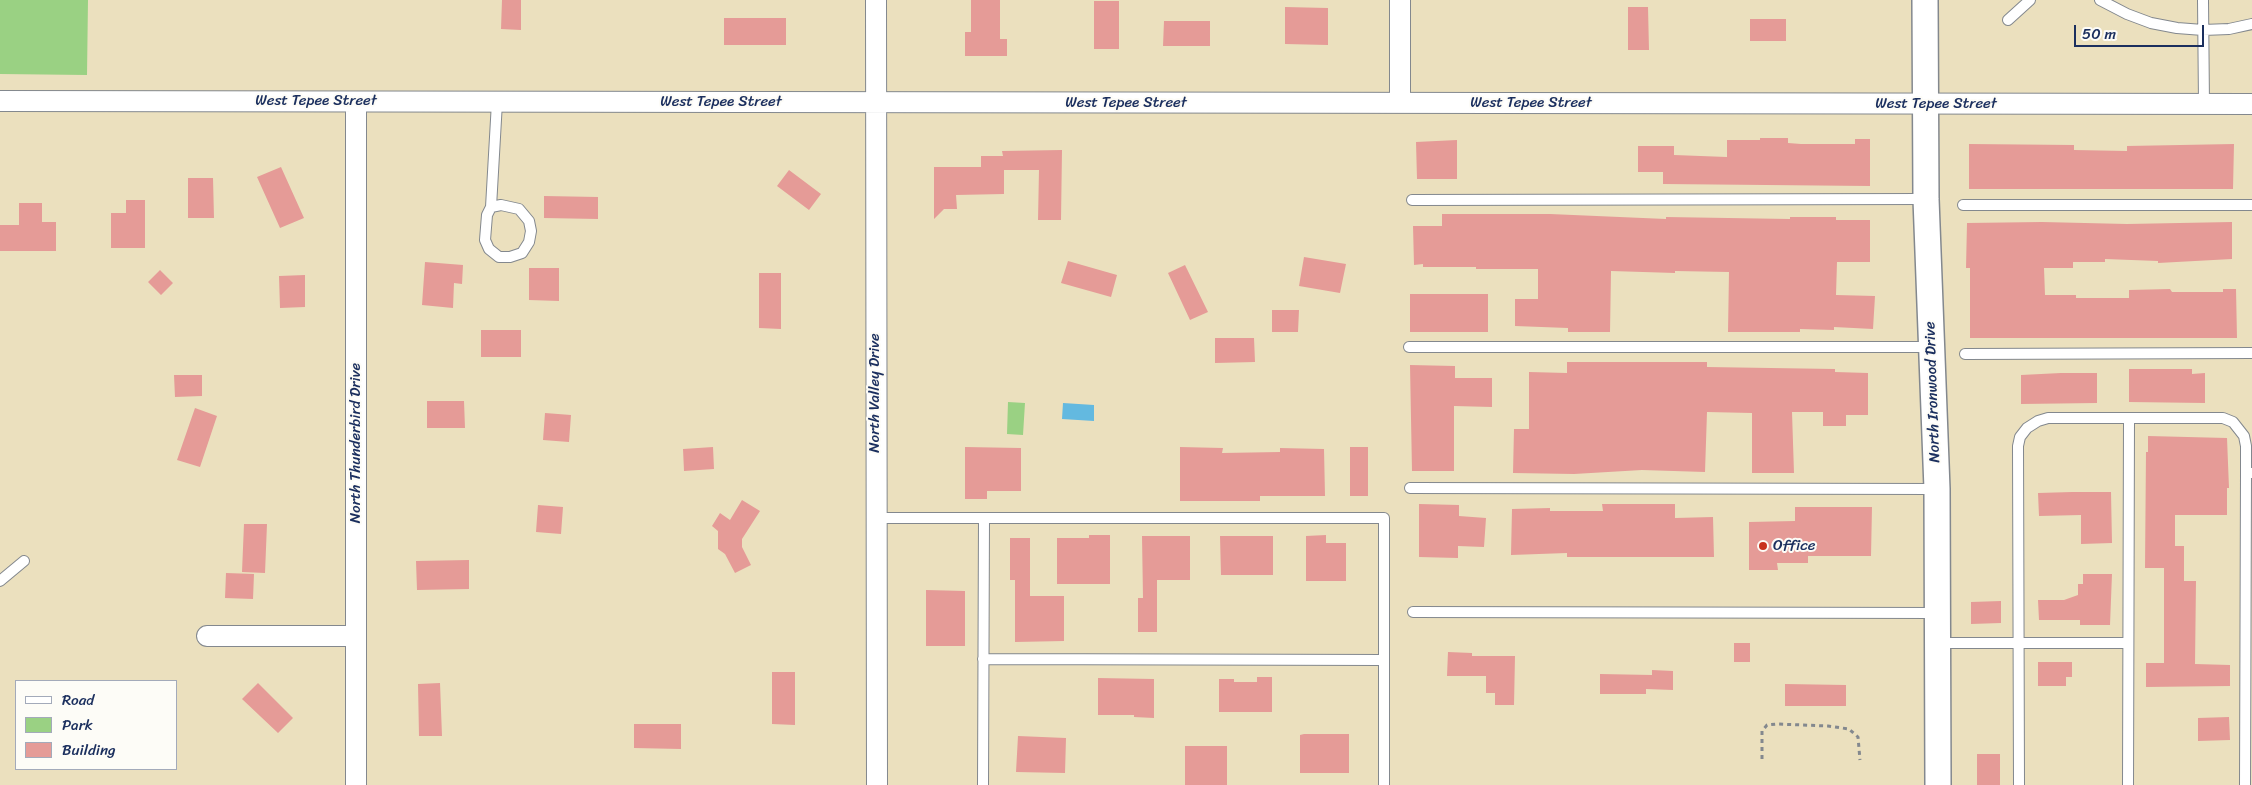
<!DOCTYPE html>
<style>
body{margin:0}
#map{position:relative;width:2252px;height:785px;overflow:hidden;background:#ebe0be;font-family:Sriracha,sans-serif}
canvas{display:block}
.legend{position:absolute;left:15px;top:680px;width:162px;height:90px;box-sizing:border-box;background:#fdfcf7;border:1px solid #a3aaba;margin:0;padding:6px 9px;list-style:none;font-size:15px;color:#1b2f5e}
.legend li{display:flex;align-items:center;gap:10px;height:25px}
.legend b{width:25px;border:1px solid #a3aaba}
.scale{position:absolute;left:2074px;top:25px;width:130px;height:22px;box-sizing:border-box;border:2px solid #1b2f5e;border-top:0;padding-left:6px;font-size:15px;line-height:18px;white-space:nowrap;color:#1b2f5e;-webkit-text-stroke:4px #fdfcf7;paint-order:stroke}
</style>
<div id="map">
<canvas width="2252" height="785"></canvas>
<ul class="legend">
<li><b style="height:6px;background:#fff"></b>Road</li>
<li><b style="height:14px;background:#9ad183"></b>Park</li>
<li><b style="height:14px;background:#e59b97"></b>Building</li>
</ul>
<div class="scale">50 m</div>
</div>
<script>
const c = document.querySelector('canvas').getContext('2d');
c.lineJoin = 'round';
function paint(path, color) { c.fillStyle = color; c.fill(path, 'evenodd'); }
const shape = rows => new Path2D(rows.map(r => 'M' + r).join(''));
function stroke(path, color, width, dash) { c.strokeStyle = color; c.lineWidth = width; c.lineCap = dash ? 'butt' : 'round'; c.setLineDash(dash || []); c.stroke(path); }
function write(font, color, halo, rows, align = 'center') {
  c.font = font + ' Sriracha,sans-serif'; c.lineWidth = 4; c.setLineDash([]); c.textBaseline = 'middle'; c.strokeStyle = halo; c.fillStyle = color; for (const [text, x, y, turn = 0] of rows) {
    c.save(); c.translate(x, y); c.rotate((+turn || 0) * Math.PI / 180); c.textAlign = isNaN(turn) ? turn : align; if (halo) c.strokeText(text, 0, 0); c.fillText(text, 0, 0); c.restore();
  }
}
paint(shape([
 [0,0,88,0,87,75,0,74],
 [1008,402,1025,403,1023,435,1007,434]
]), '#9ad183');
paint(shape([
 [1063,403,1094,405,1094,421,1062,419]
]), '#63b9e0');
paint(shape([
 [502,0,521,0,521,30,501,29],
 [971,0,1000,0,1000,39,1007,39,1007,56,965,56,965,32,971,32],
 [1094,1,1119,1,1119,49,1094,49],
 [1285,7,1328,8,1328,45,1285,44],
 [1628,7,1648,7,1649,50,1628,50],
 [724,18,786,18,786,45,724,45],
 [1750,19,1786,19,1786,41,1750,41],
 [1164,21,1210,21,1210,46,1163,46],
 [1760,138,1788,138,1788,143,1801,144,1855,144,1855,139,1870,139,1870,186,1663,184,1663,172,1638,172,1638,146,1674,146,1674,155,1727,157,1727,140,1760,140],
 [1457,140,1457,179,1417,179,1416,142],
 [1969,144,2074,145,2074,150,2127,151,2127,146,2234,144,2233,189,1969,189],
 [1062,150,1061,220,1038,220,1039,170,1004,170,1004,194,956,195,957,209,944,209,934,219,934,167,981,167,981,156,1003,156,1002,151],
 [281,167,304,218,280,228,257,177],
 [789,170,821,194,809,210,777,186],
 [188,178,213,178,214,218,188,218],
 [544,196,598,197,598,219,544,218],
 [126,200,145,200,145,248,111,248,111,213,126,213],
 [19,203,42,203,42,222,56,222,56,251,0,251,0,225,19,225],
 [1442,214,1550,214,1666,219,1666,217,1790,219,1790,217,1836,217,1836,220,1870,220,1870,262,1837,262,1836,295,1875,296,1873,329,1834,327,1834,330,1800,329,1800,332,1728,332,1729,272,1675,271,1675,273,1611,271,1610,332,1568,332,1568,328,1515,326,1515,299,1538,299,1538,269,1476,269,1476,267,1423,267,1423,264,1414,265,1413,226,1442,226],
 [2042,222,2127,224,2232,222,2232,259,2158,263,2158,261,2105,259,2105,262,2073,262,2073,268,2044,268,2045,295,2076,295,2076,298,2129,298,2129,290,2170,289,2172,292,2223,292,2223,289,2236,289,2237,338,1970,338,1970,268,1966,268,1967,223],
 [1304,257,1346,264,1340,293,1299,286],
 [1068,261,1117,275,1111,297,1061,283],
 [425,262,463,265,462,284,454,283,453,308,422,305],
 [1185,265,1208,312,1190,320,1168,273],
 [529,268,559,268,559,301,529,300],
 [160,270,173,283,161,295,148,282],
 [759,273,781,273,781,329,759,328],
 [305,275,305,307,280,308,279,276],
 [1410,294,1488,294,1488,332,1410,332],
 [1272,310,1299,310,1298,332,1272,332],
 [481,330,521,330,521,357,481,357],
 [1215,338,1254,338,1255,362,1215,363],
 [1567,362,1707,362,1707,367,1835,369,1835,372,1868,373,1868,415,1846,415,1846,426,1823,426,1823,412,1792,412,1794,473,1752,473,1752,413,1707,412,1705,472,1642,470,1574,474,1513,473,1514,429,1529,429,1529,372,1567,373],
 [1410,365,1455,366,1455,378,1492,378,1492,407,1454,406,1454,471,1412,471],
 [2129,369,2192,369,2192,374,2205,373,2205,403,2129,402],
 [2061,373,2097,373,2097,403,2021,404,2021,375],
 [174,375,202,375,202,396,175,397],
 [427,401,464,401,465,428,427,428],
 [195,408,217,416,200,467,177,460],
 [545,413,571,415,569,442,543,440],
 [2148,436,2227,438,2229,488,2227,488,2227,515,2175,515,2175,546,2184,546,2184,581,2196,581,2195,664,2230,665,2230,686,2146,687,2146,663,2164,663,2164,568,2145,568,2146,452,2148,452],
 [713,447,714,469,684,471,683,449],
 [965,447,1021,448,1021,491,987,491,987,499,965,499],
 [1180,447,1223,448,1222,453,1280,452,1280,448,1324,449,1325,496,1260,496,1260,501,1180,501],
 [1350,447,1368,447,1368,496,1350,496],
 [2072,492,2111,492,2112,543,2081,544,2081,515,2039,516,2038,493],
 [742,500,760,511,742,539,742,547,751,565,735,573,725,554,718,549,718,531,712,526,720,513,730,520],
 [1419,504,1459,505,1459,516,1486,518,1484,547,1458,546,1458,558,1419,557],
 [1602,504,1675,504,1675,518,1713,517,1714,557,1567,557,1567,553,1511,555,1512,509,1550,508,1550,511,1603,511],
 [538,505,563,507,561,534,536,532],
 [1795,507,1872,507,1871,556,1808,556,1808,563,1777,563,1778,570,1749,570,1749,522,1795,521],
 [244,524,267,524,265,573,242,572],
 [1089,535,1110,535,1110,584,1057,584,1057,538,1089,538],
 [1326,535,1326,543,1346,543,1346,581,1306,581,1306,536],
 [1142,536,1190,536,1190,580,1157,580,1157,632,1138,632,1138,598,1143,598],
 [1220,536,1273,536,1273,575,1221,575],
 [1010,538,1030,538,1030,596,1064,596,1064,641,1015,642,1015,580,1010,580],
 [469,560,469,589,417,590,416,561],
 [226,573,254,574,253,599,225,598],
 [2083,574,2112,574,2110,625,2080,625,2080,620,2039,620,2038,600,2064,600,2078,595,2078,584,2083,584],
 [926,590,965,591,965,646,926,646],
 [2001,601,2001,623,1971,624,1971,602],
 [1734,643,1750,643,1750,662,1734,662],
 [1448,652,1472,653,1472,656,1515,656,1514,705,1495,705,1495,693,1486,693,1486,676,1447,676],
 [2038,662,2072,662,2072,677,2066,677,2066,686,2038,686],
 [1652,670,1673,671,1673,690,1646,689,1646,694,1600,694,1600,674,1652,675],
 [772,672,795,672,795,725,772,724],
 [1257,677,1272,677,1272,712,1219,712,1219,679,1234,679,1234,682,1257,682],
 [1098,678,1154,679,1154,718,1134,717,1134,715,1098,715],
 [258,683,293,718,278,733,242,699],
 [440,683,442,736,419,736,418,684],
 [1785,684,1846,685,1846,706,1785,706],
 [2229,717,2230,740,2198,741,2198,718],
 [634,724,681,724,681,749,634,748],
 [1304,734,1349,734,1349,773,1300,773,1300,735],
 [1018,736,1066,738,1065,773,1016,772],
 [1185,746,1227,746,1227,785,1185,785],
 [1977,754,2000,754,2000,785,1977,785]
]), '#e59b97');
const service = shape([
 [2100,0,2127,14,2151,23,2177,28,2203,30,2229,29,2252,24],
 [2203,0,2204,104],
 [2008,20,2030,0],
 [1412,200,1926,199],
 [1963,205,2252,205],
 [491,207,501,205,519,209,529,221,531,231,529,242,522,253,510,257,499,257,489,249,485,240,487,215,491,207,497,102],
 [1409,347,1931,347],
 [1965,354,2252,353],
 [1410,488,1936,489],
 [876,518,1384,518,1384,785],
 [0,581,24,561],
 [1413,612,1937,613],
 [1938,643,2128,643],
 [983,659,1384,660],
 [983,785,984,518],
 [2019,785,2018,446,2020,437,2027,428,2038,421,2048,418,2223,418,2233,422,2244,436,2246,446,2246,473,2252,473],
 [2128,785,2129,418],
 [2245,785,2246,473]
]);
const minor = shape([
 [876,0,877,785],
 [1400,0,1400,102],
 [0,101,2252,104],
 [207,636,356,636],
 [356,785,356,102]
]);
const tertiary = shape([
 [1925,0,1926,199,1937,489,1938,785]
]);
stroke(service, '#83888e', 12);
stroke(minor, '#83888e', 22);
stroke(tertiary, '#83888e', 28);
stroke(shape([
 [1762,759,1762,731,1767,725,1777,724,1828,726,1849,729,1858,737,1860,760]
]), '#83888e', 3, [4, 4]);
stroke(service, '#fff', 10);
stroke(minor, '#fff', 20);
stroke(tertiary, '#fff', 25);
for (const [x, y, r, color] of [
 [1763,546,5,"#c8321e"]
]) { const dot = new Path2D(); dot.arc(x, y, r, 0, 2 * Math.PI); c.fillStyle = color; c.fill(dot); stroke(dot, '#fdfcf7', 2); }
write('15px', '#1b2f5e', '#fdfcf7', [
 ["West Tepee Street",316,101],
 ["West Tepee Street",721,102],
 ["West Tepee Street",1126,103],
 ["West Tepee Street",1531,103],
 ["West Tepee Street",1936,104],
 ["North Ironwood Drive",1933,392,-92],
 ["North Valley Drive",875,393,-90],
 ["North Thunderbird Drive",356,443,-90]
]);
write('15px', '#1b2f5e', '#fdfcf7', [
 ["Office",1773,546]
], 'left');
</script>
